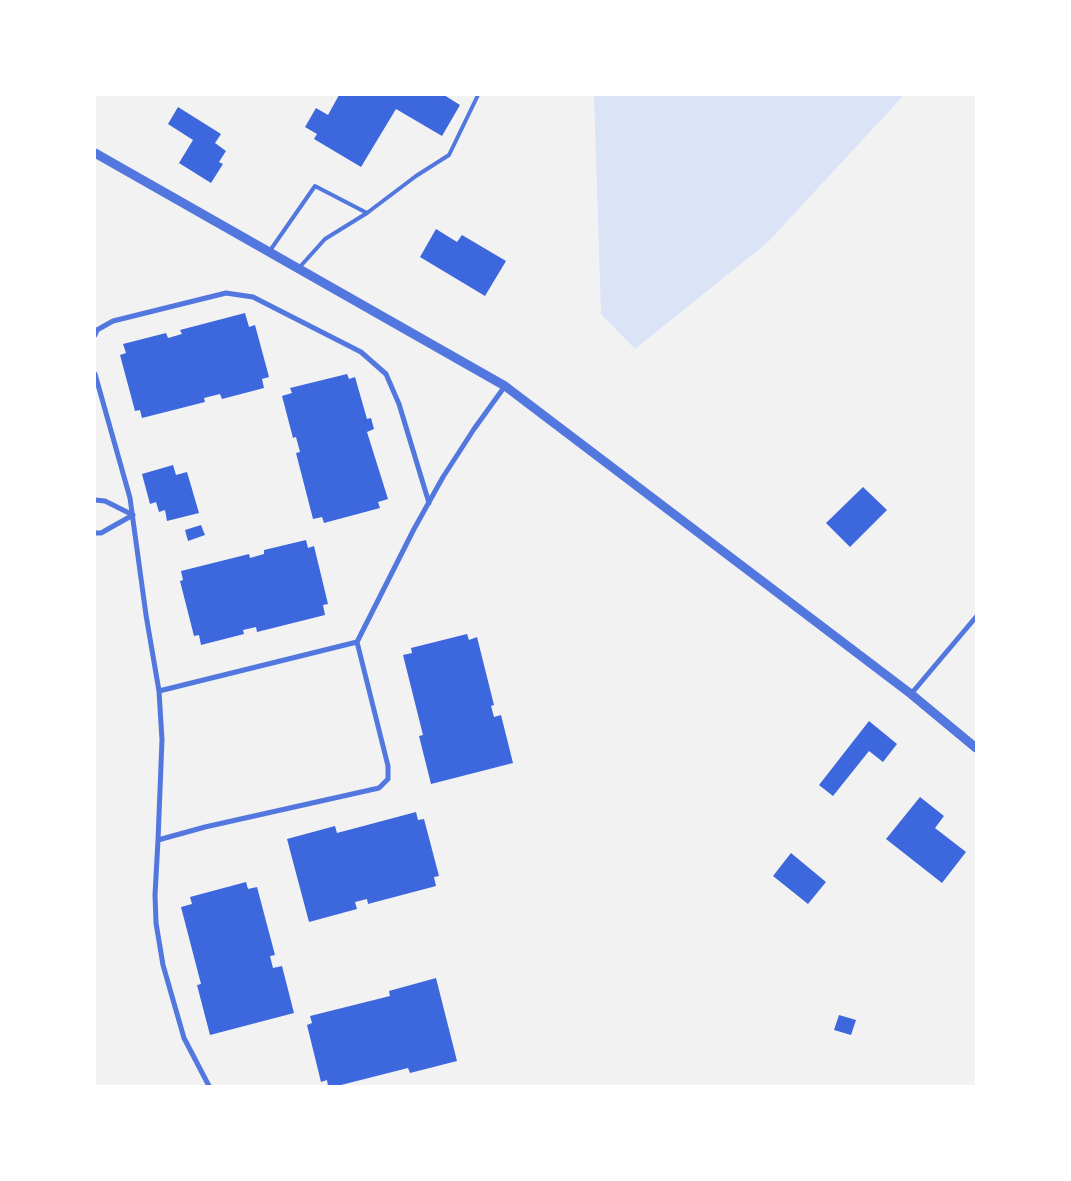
<!DOCTYPE html>
<style>
body{margin:0}
#map{position:relative;width:1071px;height:1181px;overflow:hidden;background:#f2f2f2;font-family:"Crimson Pro",serif}
canvas{display:block}
.frame{position:absolute;inset:0;border:96px solid #fff;pointer-events:none}
</style>
<div id="map">
<canvas width="1071" height="1181"></canvas>
<div class="frame"></div>
</div>
<script>
const c = document.querySelector('canvas').getContext('2d');
c.lineJoin = 'round';
function paint(path, color) { c.fillStyle = color; c.fill(path, 'evenodd'); }
const shape = rows => new Path2D(rows.map(r => 'M' + r).join(''));
function stroke(path, color, width, dash) { c.strokeStyle = color; c.lineWidth = width; c.lineCap = dash ? 'butt' : 'round'; c.setLineDash(dash || []); c.stroke(path); }
paint(shape([
 [594,95,904,95,768,242,635,349,601,314]
]), '#dbe4f7');
paint(shape([
 [339,95,444,95,460,105,442,136,396,109,361,167,314,139,317,134,305,127,316,108,328,115],
 [178,107,221,134,215,143,226,151,219,162,223,164,211,183,179,163,193,140,168,124],
 [436,229,457,242,462,235,506,261,485,296,420,257],
 [245,313,249,327,255,325,269,377,262,379,264,388,222,399,220,394,204,398,205,402,142,418,140,410,135,411,120,355,126,353,123,344,166,333,168,338,182,334,180,330],
 [347,374,349,379,355,377,367,419,371,418,374,429,367,432,388,499,378,502,380,508,324,523,322,517,313,519,296,453,300,452,296,437,293,438,282,396,292,393,290,388],
 [173,465,176,475,187,472,199,513,167,521,165,510,159,512,156,502,150,504,142,474],
 [863,487,887,510,850,547,826,523],
 [201,525,205,535,188,541,185,530],
 [306,540,308,548,314,546,328,604,323,605,325,615,257,632,256,627,243,630,244,634,201,645,199,635,194,636,180,581,183,580,181,571,249,554,250,558,264,554,264,550],
 [467,634,469,640,477,637,494,705,491,706,494,717,501,715,513,763,431,784,419,736,423,735,403,655,412,653,411,648],
 [869,721,897,744,883,762,869,751,833,796,819,785],
 [920,797,944,816,935,828,966,852,942,883,886,839],
 [416,812,418,820,424,819,439,876,434,877,436,886,368,904,367,899,355,902,357,909,309,922,287,839,335,826,337,833],
 [791,853,826,882,808,904,773,876],
 [246,882,248,889,257,887,275,955,270,956,273,968,282,966,294,1013,210,1035,197,985,201,984,181,907,192,904,190,897],
 [436,978,457,1061,410,1073,408,1068,337,1086,328,1086,327,1080,321,1082,307,1025,312,1023,310,1016,390,996,389,991],
 [839,1015,856,1020,851,1035,834,1030]
]), '#3d67dc');
stroke(shape([
 [269,252,315,186,367,213],
 [298,269,325,239,367,213,416,176,449,155,478,95]
]), '#5277de', 4);
stroke(shape([
 [95,335,97,330,113,321,226,293,253,297,361,352,386,374,399,404,429,503],
 [95,374,130,498,146,615,159,691,357,642],
 [95,500,105,501,133,515,101,533,95,533],
 [911,694,976,617],
 [158,840,162,740,159,691],
 [209,1086,184,1038,163,965,156,923,155,895,158,840,205,827,379,788,388,779,388,766,357,642,414,529,443,477,474,429,505,386]
]), '#5277de', 5);
stroke(shape([
 [95,153,505,386,911,694,976,748]
]), '#5277de', 9);
</script>
